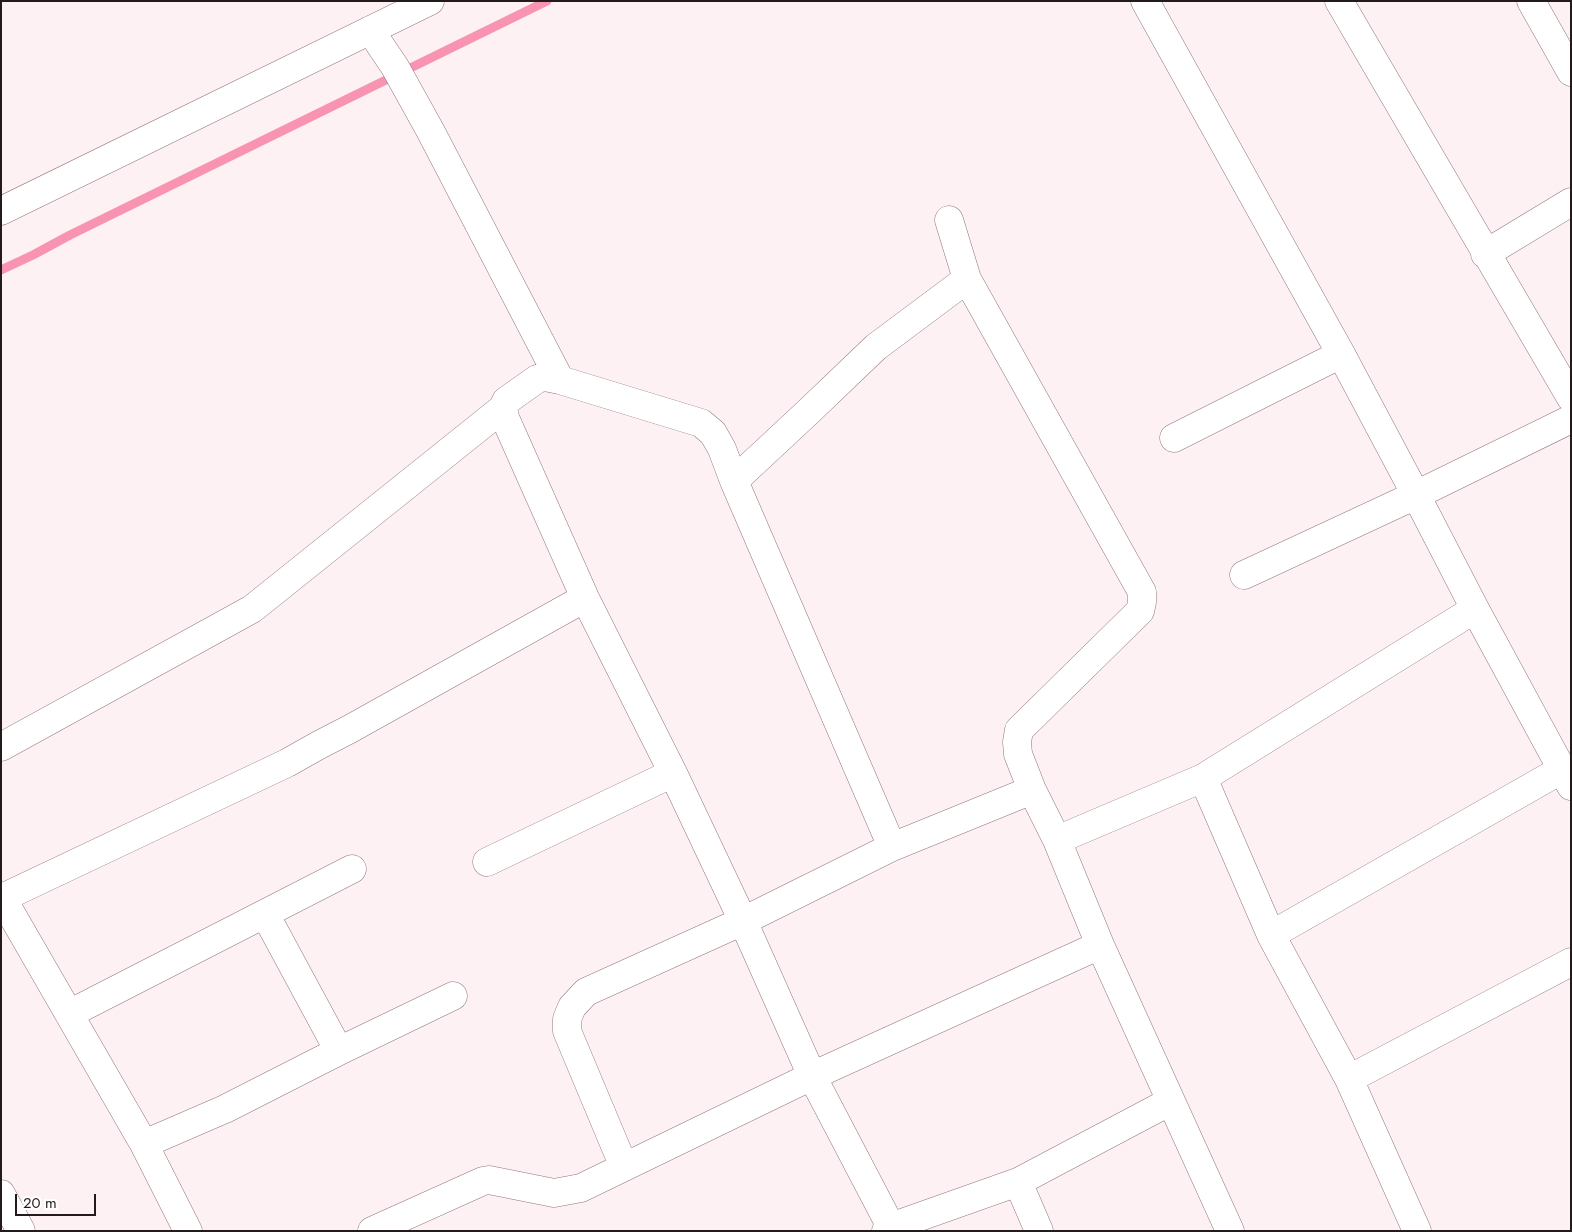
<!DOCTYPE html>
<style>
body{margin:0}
#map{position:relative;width:1572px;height:1232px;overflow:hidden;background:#fdf1f4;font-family:Jost,sans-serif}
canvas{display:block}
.frame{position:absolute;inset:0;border:2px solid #231a1c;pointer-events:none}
.scale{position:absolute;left:15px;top:1194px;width:81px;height:22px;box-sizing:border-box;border:2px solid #231a1c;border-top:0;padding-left:6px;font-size:15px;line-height:18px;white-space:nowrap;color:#231a1c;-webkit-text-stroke:4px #fff;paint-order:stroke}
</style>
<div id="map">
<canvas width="1572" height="1232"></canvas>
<div class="frame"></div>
<div class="scale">20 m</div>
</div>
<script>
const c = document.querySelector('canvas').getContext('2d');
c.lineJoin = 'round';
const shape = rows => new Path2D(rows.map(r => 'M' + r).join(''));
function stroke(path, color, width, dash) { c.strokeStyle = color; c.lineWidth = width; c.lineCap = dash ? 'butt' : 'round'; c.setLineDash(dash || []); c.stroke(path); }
stroke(shape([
 [1,270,33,255,70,235,547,1]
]), '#f894b2', 9);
const minor = shape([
 [1145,1,1341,354,1416,495,1475,609,1571,786],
 [1339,1,1571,398],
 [1531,1,1571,72],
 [370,30,395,67,431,132,560,380],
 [1,211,430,1],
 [949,220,967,279,1142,592,1142,602,1140,611,1019,730,1017,742,1018,754,1032,790,1057,840,1100,945,1230,1231],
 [1485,254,1571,202],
 [1174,438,1341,354],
 [734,481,808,412,876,347,967,279],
 [1244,575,1416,495,1571,419],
 [1,747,252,609,503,408],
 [1203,778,1271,935,1349,1079,1417,1231],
 [1057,840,1203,778,1475,609],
 [892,847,734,481,722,449,713,433,701,423,560,380,545,377,537,379,506,401,503,408,505,418,585,598,673,773,743,921,892,847,1032,790],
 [487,862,673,773],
 [1,896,144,1144,188,1231],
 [2,898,287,763,319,745,350,729,585,598],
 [265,914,339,1051],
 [1271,935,1561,770],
 [69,1014,352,869],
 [1349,1079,1571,962],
 [144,1144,225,1109,339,1051,453,996],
 [624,1167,567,1031,567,1019,572,1007,586,992,743,921,812,1076,891,1227],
 [1018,1182,1039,1231],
 [1,1194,21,1231],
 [372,1231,483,1181,489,1180,554,1193,581,1188,812,1076,1100,945],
 [886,1231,891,1227,1018,1182,1171,1101]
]);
stroke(minor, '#90767d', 29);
stroke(minor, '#fff', 28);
</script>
